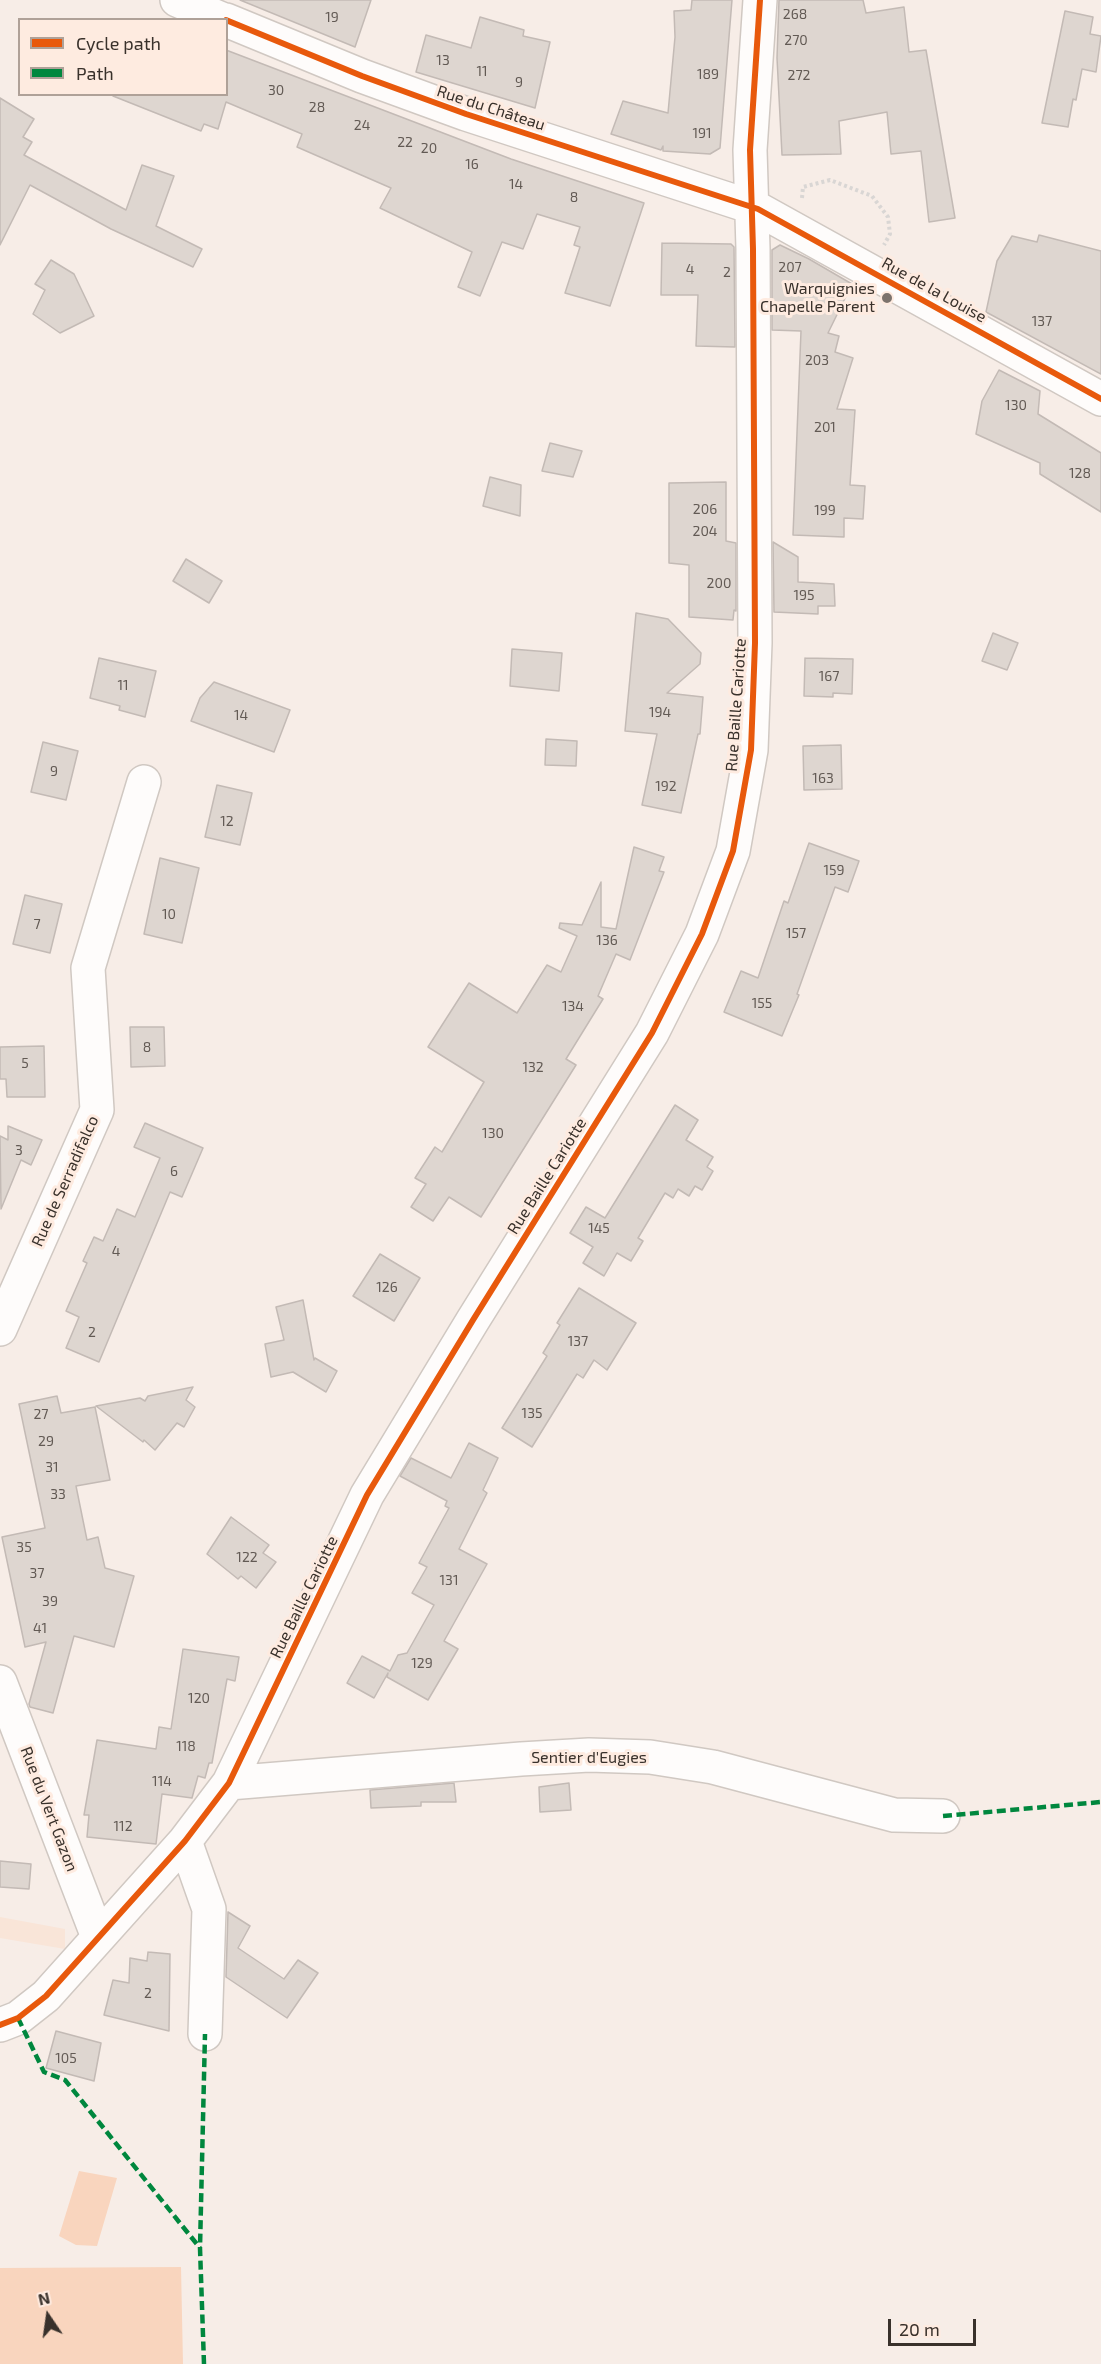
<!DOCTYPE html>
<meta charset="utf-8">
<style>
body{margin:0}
#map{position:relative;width:1101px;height:2364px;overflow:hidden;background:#f7ede7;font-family:"Exo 2",sans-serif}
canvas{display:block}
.legend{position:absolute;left:18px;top:18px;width:210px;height:78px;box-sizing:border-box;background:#feebe0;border:2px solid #afa198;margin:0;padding:8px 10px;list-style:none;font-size:18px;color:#39312b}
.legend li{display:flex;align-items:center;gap:12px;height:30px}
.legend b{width:30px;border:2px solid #afa198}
.north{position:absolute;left:18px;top:2286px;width:60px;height:60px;-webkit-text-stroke:4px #feebe0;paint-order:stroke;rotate:347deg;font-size:16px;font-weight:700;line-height:24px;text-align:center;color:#39312b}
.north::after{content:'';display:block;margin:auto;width:21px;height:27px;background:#39312b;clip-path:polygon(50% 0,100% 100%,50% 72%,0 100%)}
.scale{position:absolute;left:888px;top:2319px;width:88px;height:27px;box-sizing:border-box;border:3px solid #39312b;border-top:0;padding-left:8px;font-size:18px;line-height:21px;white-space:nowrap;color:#39312b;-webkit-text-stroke:4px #feebe0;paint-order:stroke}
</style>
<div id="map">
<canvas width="1101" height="2364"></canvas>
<ul class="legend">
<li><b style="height:8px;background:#e8590c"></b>Cycle path</li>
<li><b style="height:8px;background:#00873e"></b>Path</li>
</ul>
<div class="north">N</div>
<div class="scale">20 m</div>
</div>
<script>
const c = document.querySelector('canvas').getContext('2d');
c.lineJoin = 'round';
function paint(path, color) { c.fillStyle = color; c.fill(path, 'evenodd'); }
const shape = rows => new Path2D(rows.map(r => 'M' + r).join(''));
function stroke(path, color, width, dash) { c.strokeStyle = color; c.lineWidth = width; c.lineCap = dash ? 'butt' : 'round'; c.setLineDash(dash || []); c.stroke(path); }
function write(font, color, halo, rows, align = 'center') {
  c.font = font + ' "Exo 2",sans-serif'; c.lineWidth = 6; c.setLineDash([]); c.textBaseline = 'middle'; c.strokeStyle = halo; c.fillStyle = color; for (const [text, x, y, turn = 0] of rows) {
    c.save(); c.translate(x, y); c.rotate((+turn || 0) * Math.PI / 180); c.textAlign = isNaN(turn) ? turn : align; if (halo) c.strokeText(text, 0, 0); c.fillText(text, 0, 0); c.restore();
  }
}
paint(shape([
 [0,1917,65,1929,65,1949,0,1938]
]), '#f9e5d8');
paint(shape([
 [79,2171,117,2178,97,2246,76,2245,59,2236],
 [181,2267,183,2364,0,2364,0,2268]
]), '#f9d5be');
const building = shape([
 [240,0,371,0,355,47,240,0],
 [692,0,732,0,720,148,710,154,663,151,663,146,661,150,611,134,623,101,668,113,675,37,674,11,691,10,692,0],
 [779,0,863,0,866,13,904,7,909,52,926,50,955,218,929,222,921,151,891,154,887,112,839,121,841,154,782,155,777,58,779,0],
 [1065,11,1093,17,1090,34,1101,36,1096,72,1082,69,1076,100,1073,99,1068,127,1042,123,1065,11],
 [480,17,524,30,523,36,550,42,535,108,416,72,426,35,471,48,480,17],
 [226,50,511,159,644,203,610,306,565,293,580,247,574,245,580,227,537,214,523,249,502,242,480,296,458,287,472,252,380,208,391,188,297,147,302,134,226,102,218,129,204,124,201,131,113,96,113,94,226,94,226,50],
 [0,98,34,119,23,137,32,142,24,155,126,210,142,165,174,176,156,226,202,249,193,267,111,229,30,185,0,245,0,98],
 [1039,235,1101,251,1101,374,986,312,997,261,1012,236,1037,242,1039,235],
 [662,243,731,244,734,247,735,347,696,346,698,295,661,295,662,243],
 [780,245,809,259,852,284,828,333,839,336,835,352,853,358,837,409,855,410,850,485,865,486,863,519,844,518,844,537,793,535,801,331,772,330,772,250,780,245],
 [51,260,74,274,94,316,60,333,33,314,45,290,35,284,51,260],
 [999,370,1040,391,1038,414,1101,453,1101,512,1040,474,1040,463,976,434,982,401,999,370],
 [550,443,582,451,573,477,542,471,550,443],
 [490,477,521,485,520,516,483,506,490,477],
 [726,482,726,541,736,543,736,611,734,610,733,620,689,617,689,565,669,563,669,483,726,482],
 [773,542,798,557,798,582,834,584,835,606,818,606,818,614,774,612,773,542],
 [186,559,222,581,209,603,173,581,186,559],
 [636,613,668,619,701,653,700,664,667,693,703,697,700,734,698,734,681,813,642,805,657,734,625,731,636,613],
 [993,633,1018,643,1007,670,982,661,993,633],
 [512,649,562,653,559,691,510,686,512,649],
 [99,658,156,671,145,717,119,710,120,706,90,698,99,658],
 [805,658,853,659,852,694,833,693,833,697,804,696,805,658],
 [214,682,290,710,274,752,191,721,200,698,214,682],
 [546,739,577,741,576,766,545,765,546,739],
 [43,742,78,751,66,800,31,792,43,742],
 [841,745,842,789,804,790,803,746,841,745],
 [217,785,252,793,240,845,205,837,217,785],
 [809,843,859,861,848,892,835,887,797,994,799,995,782,1036,724,1012,741,971,758,978,784,901,788,903,809,843],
 [634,847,664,857,659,871,664,872,630,960,616,954,598,996,603,999,566,1059,576,1065,481,1217,449,1197,433,1221,411,1207,426,1184,415,1178,435,1147,442,1152,484,1082,428,1047,469,983,517,1013,547,965,561,972,577,936,559,928,560,923,582,925,601,882,601,927,616,929,634,847],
 [160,858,199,868,182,943,144,934,160,858],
 [25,895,62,904,50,953,13,944,25,895],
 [130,1027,164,1027,165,1066,131,1067,130,1027],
 [44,1046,45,1097,7,1097,6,1079,0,1079,0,1047,44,1046],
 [675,1105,698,1120,686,1140,713,1157,707,1167,713,1171,702,1190,695,1186,689,1196,678,1189,673,1198,665,1193,638,1238,643,1241,631,1261,617,1253,604,1276,583,1263,593,1247,570,1233,586,1207,605,1218,675,1105],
 [145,1123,203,1148,182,1197,170,1192,99,1362,66,1348,79,1317,66,1311,87,1263,83,1261,94,1237,103,1241,117,1209,135,1217,160,1158,134,1147,145,1123],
 [8,1126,42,1140,31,1165,21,1160,1,1209,0,1136,8,1140,8,1126],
 [380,1254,420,1278,394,1321,353,1296,380,1254],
 [579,1288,636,1323,607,1370,594,1360,583,1378,577,1374,532,1447,502,1428,547,1356,543,1353,560,1325,557,1323,579,1288],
 [303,1300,314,1360,315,1358,337,1371,326,1392,293,1372,271,1377,265,1344,284,1340,276,1307,303,1300],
 [193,1387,186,1400,195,1407,184,1427,177,1423,155,1450,144,1440,143,1442,96,1406,140,1398,145,1401,148,1396,193,1387],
 [57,1396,61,1413,95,1407,110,1480,76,1486,87,1540,98,1537,105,1568,134,1576,114,1647,74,1636,53,1713,30,1707,29,1704,46,1642,25,1647,2,1537,45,1528,19,1404,57,1396],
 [469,1443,498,1458,483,1490,487,1493,459,1549,487,1564,444,1641,458,1649,428,1700,387,1677,388,1673,374,1698,347,1683,362,1656,390,1671,398,1655,407,1653,434,1605,412,1593,427,1567,419,1563,449,1508,445,1506,447,1501,400,1476,411,1458,451,1478,469,1443],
 [231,1517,269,1545,263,1553,276,1562,256,1588,241,1576,238,1579,207,1554,231,1517],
 [183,1649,239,1657,235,1681,227,1679,212,1763,209,1763,205,1778,198,1776,192,1798,162,1794,156,1844,87,1837,89,1815,84,1815,97,1740,156,1749,159,1727,171,1729,183,1649],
 [454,1783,456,1802,421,1802,421,1806,371,1808,370,1790,454,1783],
 [569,1783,571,1810,540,1812,539,1787,569,1783],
 [0,1861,31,1864,29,1889,0,1887,0,1861],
 [228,1912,250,1926,238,1948,284,1979,298,1960,318,1973,287,2018,226,1977,228,1912],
 [148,1952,170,1954,169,2031,104,2015,113,1980,129,1983,130,1958,147,1961,148,1952],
 [56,2031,101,2043,94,2081,46,2068,56,2031]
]);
paint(building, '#ded6d0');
stroke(building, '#c3bab5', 1.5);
const minor = shape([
 [177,0,224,20],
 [226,20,362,76,466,114,758,209,1101,399],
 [0,1329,97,1110,88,968,144,782],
 [0,1682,98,1937],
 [229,1783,521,1759,589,1755,650,1757,713,1767,894,1815,943,1816],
 [185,1841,209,1909,205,2034],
 [0,2025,18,2018,46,1996,185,1841,229,1783,367,1495,473,1320,652,1033,702,934,733,851,751,750,755,643,753,249,750,150,760,0]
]);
stroke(minor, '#d0c8c2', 36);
stroke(shape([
 [802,198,803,187,830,180,872,196,888,217,890,234,884,245]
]), '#d9d6d4', 4, [3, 3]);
stroke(minor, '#fefcfb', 33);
stroke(shape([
 [943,1816,1101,1802],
 [18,2018,44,2072,65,2080,200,2248],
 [204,2364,200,2248,205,2034]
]), '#00873e', 4.5, [9, 4.5]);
stroke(shape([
 [226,20,362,76,466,114,758,209,1101,399],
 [0,2025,18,2018,46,1996,185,1841,229,1783,367,1495,473,1320,652,1033,702,934,733,851,751,750,755,643,753,249,750,150,760,0]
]), '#e8590c', 6);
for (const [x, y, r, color] of [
 [887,298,6,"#7c736d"]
]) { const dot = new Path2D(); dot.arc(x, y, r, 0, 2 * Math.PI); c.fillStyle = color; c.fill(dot); stroke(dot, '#feebe0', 2); }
write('14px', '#625a54', null, [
 ["268",795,14],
 ["19",332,17],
 ["270",796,40],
 ["13",443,60],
 ["11",482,71],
 ["189",708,74],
 ["272",799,75],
 ["9",519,82],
 ["30",276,90],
 ["28",317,107],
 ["24",362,125],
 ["191",702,133],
 ["22",405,142],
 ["20",429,148],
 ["16",472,164],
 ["14",516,184],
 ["8",574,197],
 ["207",790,267],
 ["4",690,269],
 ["2",727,272],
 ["137",1042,321],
 ["203",817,360],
 ["130",1016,405],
 ["201",825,427],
 ["128",1080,473],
 ["206",705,509],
 ["199",825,510],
 ["204",705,531],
 ["200",719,583],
 ["195",804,595],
 ["167",829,676],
 ["11",123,685],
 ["194",660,712],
 ["14",241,715],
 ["9",54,771],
 ["163",823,778],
 ["192",666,786],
 ["12",227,821],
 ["159",834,870],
 ["10",169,914],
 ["7",37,924],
 ["157",796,933],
 ["136",607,940],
 ["155",762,1003],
 ["134",573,1006],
 ["8",147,1047],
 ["5",25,1063],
 ["132",533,1067],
 ["130",493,1133],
 ["3",19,1150],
 ["6",174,1171],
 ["145",599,1228],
 ["4",116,1251],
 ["126",387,1287],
 ["2",92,1332],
 ["137",578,1341],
 ["135",532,1413],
 ["27",41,1414],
 ["29",46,1441],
 ["31",52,1467],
 ["33",58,1494],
 ["35",24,1547],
 ["122",247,1557],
 ["37",37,1573],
 ["131",449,1580],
 ["39",50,1601],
 ["41",40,1628],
 ["129",422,1663],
 ["120",199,1698],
 ["118",186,1746],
 ["114",162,1781],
 ["112",123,1826],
 ["2",148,1993],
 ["105",66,2058]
]);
write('16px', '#39312b', '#feebe0', [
 ["Rue du Château",491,108,18],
 ["Rue de la Louise",934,290,29],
 ["Rue Baille Cariotte",736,705,-86],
 ["Rue Baille Cariotte",547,1176,-58],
 ["Rue de Serradifalco",65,1181,-66],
 ["Rue Baille Cariotte",304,1597,-64],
 ["Sentier d'Eugies",589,1758],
 ["Rue du Vert Gazon",49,1809,69]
]);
write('16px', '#39312b', '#feebe0', [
 ["Warquignies",875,289],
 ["Chapelle Parent",875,307]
], 'right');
</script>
